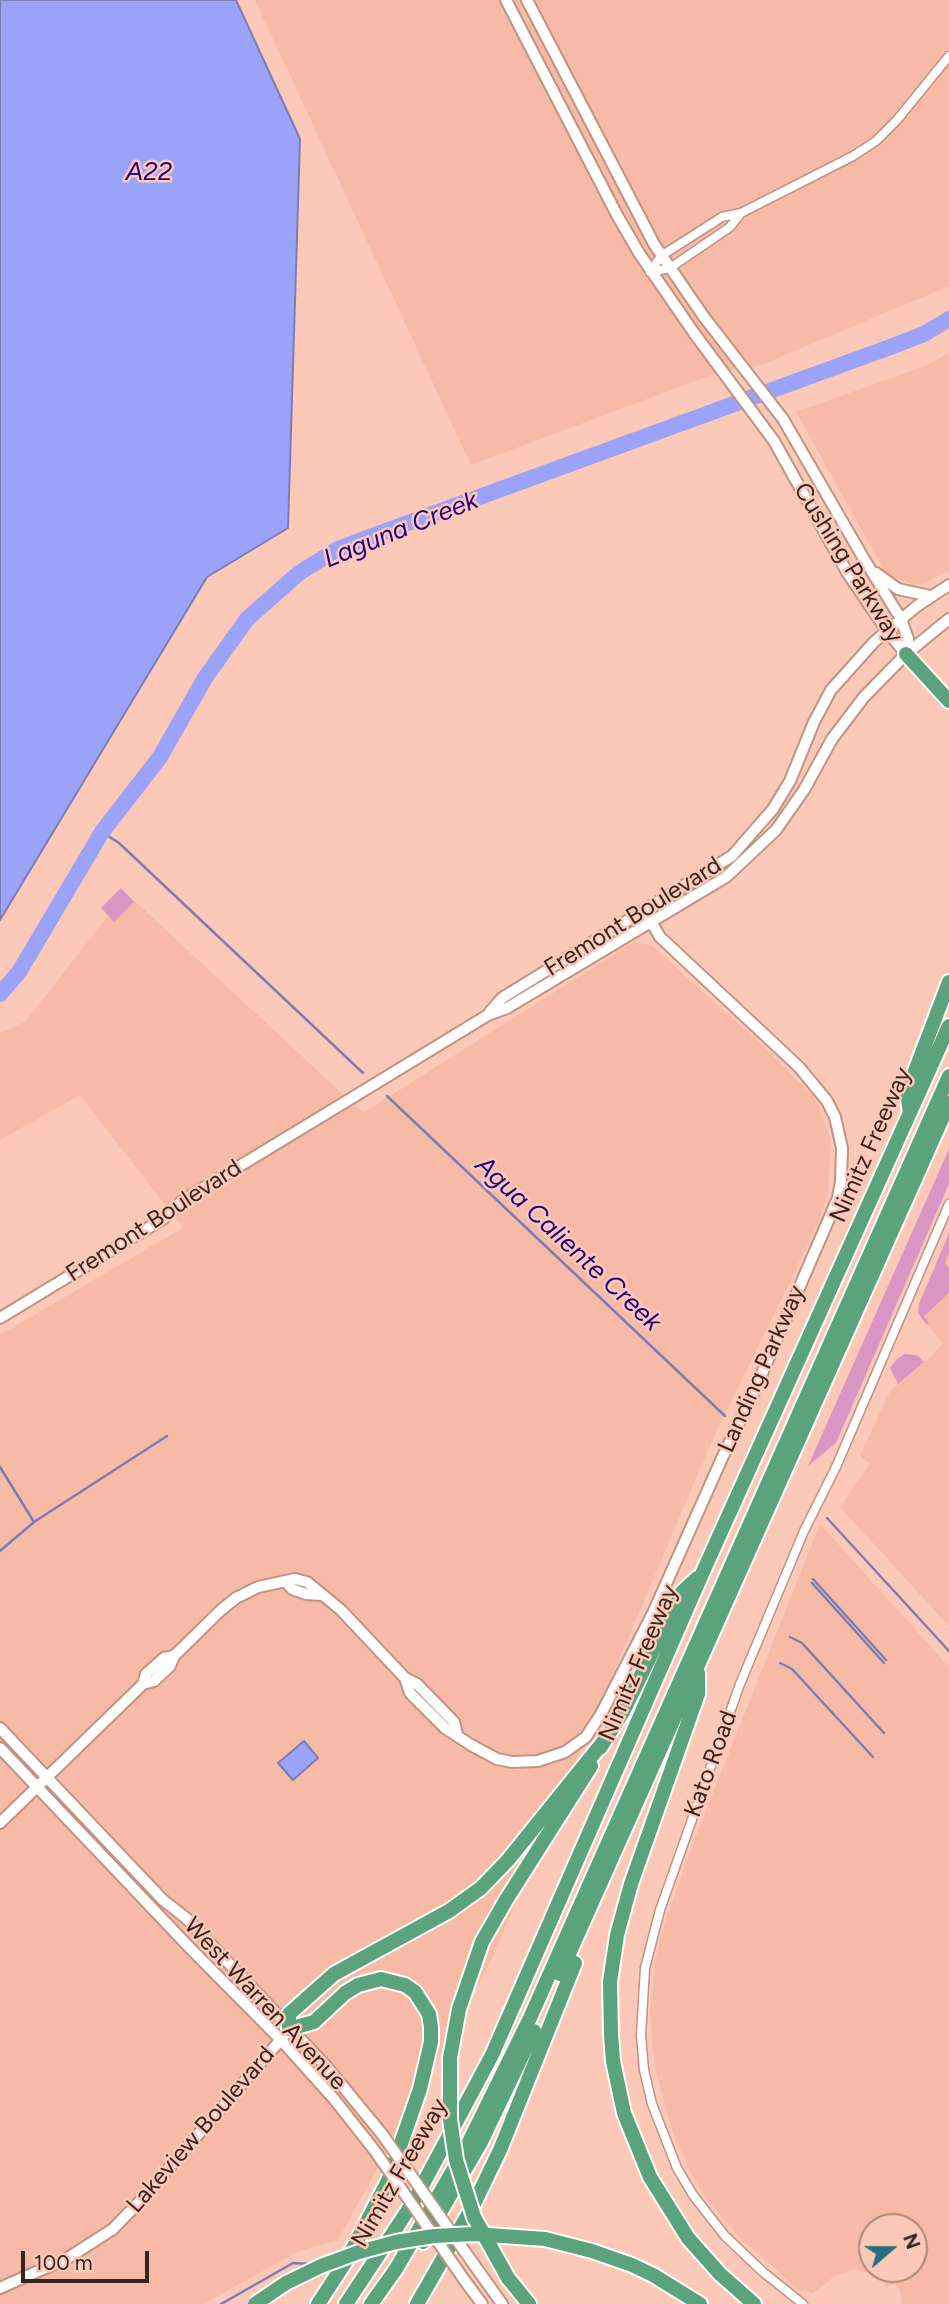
<!DOCTYPE html>
<style>
body{margin:0}
#map{position:relative;width:949px;height:2304px;overflow:hidden;background:#fcc8b7;font-family:Figtree,sans-serif}
canvas{display:block}
.north{position:absolute;left:858px;top:2213px;width:70px;height:70px;box-sizing:border-box;background:#fcc8b7;border:2px solid #ae877a;border-radius:50%;rotate:70deg;font-size:19px;font-weight:700;line-height:28px;text-align:center;color:#39251f}
.north::after{content:'';display:block;margin:auto;width:24px;height:32px;background:#296c7e;clip-path:polygon(50% 0,100% 100%,50% 72%,0 100%)}
.scale{position:absolute;left:21px;top:2251px;width:128px;height:32px;box-sizing:border-box;border:4px solid #39251f;border-top:0;padding-left:9px;font-size:21px;line-height:24px;white-space:nowrap;color:#39251f;-webkit-text-stroke:5px #fcc8b7;paint-order:stroke}
</style>
<div id="map">
<canvas width="949" height="2304"></canvas>
<div class="north">N</div>
<div class="scale">100 m</div>
</div>
<script>
const c = document.querySelector('canvas').getContext('2d');
c.lineJoin = 'round';
function paint(path, color) { c.fillStyle = color; c.fill(path, 'evenodd'); }
const shape = rows => new Path2D(rows.map(r => 'M' + r).join(''));
function stroke(path, color, width, dash) { c.strokeStyle = color; c.lineWidth = width; c.lineCap = dash ? 'butt' : 'round'; c.setLineDash(dash || []); c.stroke(path); }
function write(font, color, halo, rows, align = 'center') {
  c.font = font + ' Figtree,sans-serif'; c.lineWidth = 5; c.setLineDash([]); c.textBaseline = 'middle'; c.strokeStyle = halo; c.fillStyle = color; for (const [text, x, y, turn = 0] of rows) {
    c.save(); c.translate(x, y); c.rotate((+turn || 0) * Math.PI / 180); c.textAlign = isNaN(turn) ? turn : align; if (halo) c.strokeText(text, 0, 0); c.fillText(text, 0, 0); c.restore();
  }
}
paint(shape([
 [255,0,949,0,949,286,761,365,714,374,471,465],
 [949,353,949,570,925,583,914,585,887,575,796,412,925,366],
 [126,893,363,1113,634,942,651,945,764,1047,816,1100,831,1140,828,1192,818,1224,712,1441,489,1965,338,2240,299,2251,203,2304,0,2304,0,1335,183,1228,80,1095,0,1140,0,1033,25,1022],
 [949,1248,949,1626,840,1507,870,1464,860,1455,890,1391,934,1354,943,1343,921,1317],
 [820,1524,949,1667,949,2304,902,2304,900,2291,895,2283,887,2288,878,2276,854,2269,836,2275,813,2293,800,2291,740,2237,709,2202,692,2174,672,2130,655,2067,650,2012,656,1958,661,1935,694,1841],
 [872,2227,914,2227,914,2269,872,2269]
]), '#f6baa7');
paint(shape([
 [121,888,134,902,114,922,101,908],
 [949,1149,949,1184,836,1443,808,1466],
 [949,1233,949,1253,945,1263,949,1268,949,1293,924,1316,929,1323,926,1324,918,1313,919,1304],
 [904,1354,917,1355,924,1362,898,1384,890,1368,896,1360]
]), '#d996c5');
const water = shape([
 [0,0,236,0,300,139,288,528,207,577,0,920,0,0],
 [304,1741,318,1758,293,1780,278,1763,304,1741]
]);
paint(water, '#9aa3f7');
stroke(water, '#7d7db6', 2);
stroke(shape([
 [102,832,119,843,363,1073],
 [387,1096,725,1416],
 [0,1467,34,1522,0,1551],
 [827,1518,949,1651],
 [34,1522,167,1436],
 [813,1579,886,1660],
 [812,1583,884,1663],
 [790,1637,802,1643,884,1733],
 [780,1663,792,1669,873,1757],
 [221,2304,293,2263,311,2264]
]), '#7d7db6', 2.5);
stroke(shape([
 [0,994,19,972,102,832,160,757,205,678,247,619,299,573,336,550,367,538,893,346,924,334,949,319]
]), '#9aa3f7', 16);
const street = shape([
 [650,272,661,256,722,217,741,213,853,156,876,141,897,120,949,56],
 [650,272,670,268,730,227,741,213],
 [803,2304,763,2272,725,2236,693,2195,677,2168,652,2104,644,2070,641,2035,645,1968,660,1910,740,1684,804,1531,836,1467,949,1204]
]);
const secondary = shape([
 [506,0,617,215,639,253,694,333,774,441,847,572,887,631,906,654],
 [527,0,654,244,704,317,783,419,864,559,901,619,908,639,906,654],
 [876,573,898,589,930,596],
 [489,1013,502,998,732,856,773,809,790,781,814,722,831,690,874,642,917,606,949,585],
 [0,1318,163,1219,182,1201,355,1096,488,1015,507,1008,726,877,776,830,804,790,832,739,864,697,906,654,949,619],
 [286,1582,292,1589,306,1594,321,1595],
 [405,1678,410,1693,445,1728,471,1745,497,1759,512,1762,538,1761,565,1752,586,1737,601,1714,653,1613,723,1456,754,1392,838,1198,841,1181,842,1148,835,1117,827,1101,799,1067,660,937,645,911],
 [143,1684,154,1681,170,1666,174,1656,221,1610,236,1598,258,1587,295,1579,307,1582,341,1610,405,1678,417,1684,454,1722,457,1734],
 [0,1728,163,1900,186,1918,326,2066,382,2134],
 [0,1748,189,1947,281,2040,334,2099,375,2151],
 [0,1823,143,1684,146,1674,164,1658,174,1656],
 [475,2266,502,2304],
 [465,2281,482,2304],
 [0,2288,68,2258,113,2229,140,2201,284,2036]
]);
const highway = shape([
 [906,654,949,701],
 [910,1113,907,1092,949,982],
 [698,1673,698,1694,631,1884,617,1935,610,1982,611,2034,613,2061,624,2113,650,2177,688,2238,720,2274,754,2304],
 [600,1748,623,1712,682,1592,697,1578],
 [560,1974,949,1103],
 [450,2058,459,2009,482,1942,506,1900,591,1766],
 [545,2239,592,2251,632,2265,653,2275,700,2304],
 [423,2242,481,2142,534,2031],
 [508,2278,529,2304],
 [318,2304,348,2258,388,2181,420,2089,431,2042,431,2027,429,2014,415,1992,405,1985,381,1979,358,1985,345,1993,314,2022,289,2029,289,2014,334,1974,449,1911,481,1888,508,1860,604,1741],
 [346,2304,414,2201,492,2055,702,1574,949,1026],
 [371,2304,396,2269,466,2148,530,2018,949,1076],
 [417,2304,473,2206,500,2150,575,1963]
]);
stroke(street, '#c39282', 11);
stroke(secondary, '#c39282', 14);
stroke(highway, '#fff', 18);
stroke(street, '#fff', 8);
stroke(secondary, '#fff', 10);
stroke(highway, '#5ba37c', 14);
const secondaryBridge = shape([
 [382,2134,475,2266],
 [375,2151,465,2281]
]);
const highwayBridge = shape([
 [450,2058,450,2119,456,2160,474,2217,508,2278],
 [255,2304,286,2283,321,2266,359,2252,396,2242,434,2236,474,2234,545,2239]
]);
stroke(secondaryBridge, '#c39282', 14, []);
stroke(highwayBridge, '#fff', 18, []);
stroke(secondaryBridge, '#fff', 10);
stroke(highwayBridge, '#5ba37c', 14);
write('24px', '#39251f', '#fcc8b7', [
 ["Cushing Parkway",848,563,58],
 ["Fremont Boulevard",633,917,-32],
 ["Nimitz Freeway",871,1145,-66],
 ["Fremont Boulevard",154,1221,-33],
 ["Landing Parkway",762,1369,-66],
 ["Nimitz Freeway",639,1663,-67],
 ["Kato Road",711,1764,-70],
 ["West Warren Avenue",265,2004,47],
 ["Lakeview Boulevard",201,2130,-49],
 ["Nimitz Freeway",400,2173,-60]
]);
write('italic 26px', '#250083', '#fcc8b7', [
 ["A22",149,172],
 ["Laguna Creek",401,530,-22],
 ["Agua Caliente Creek",568,1244,43]
]);
</script>
